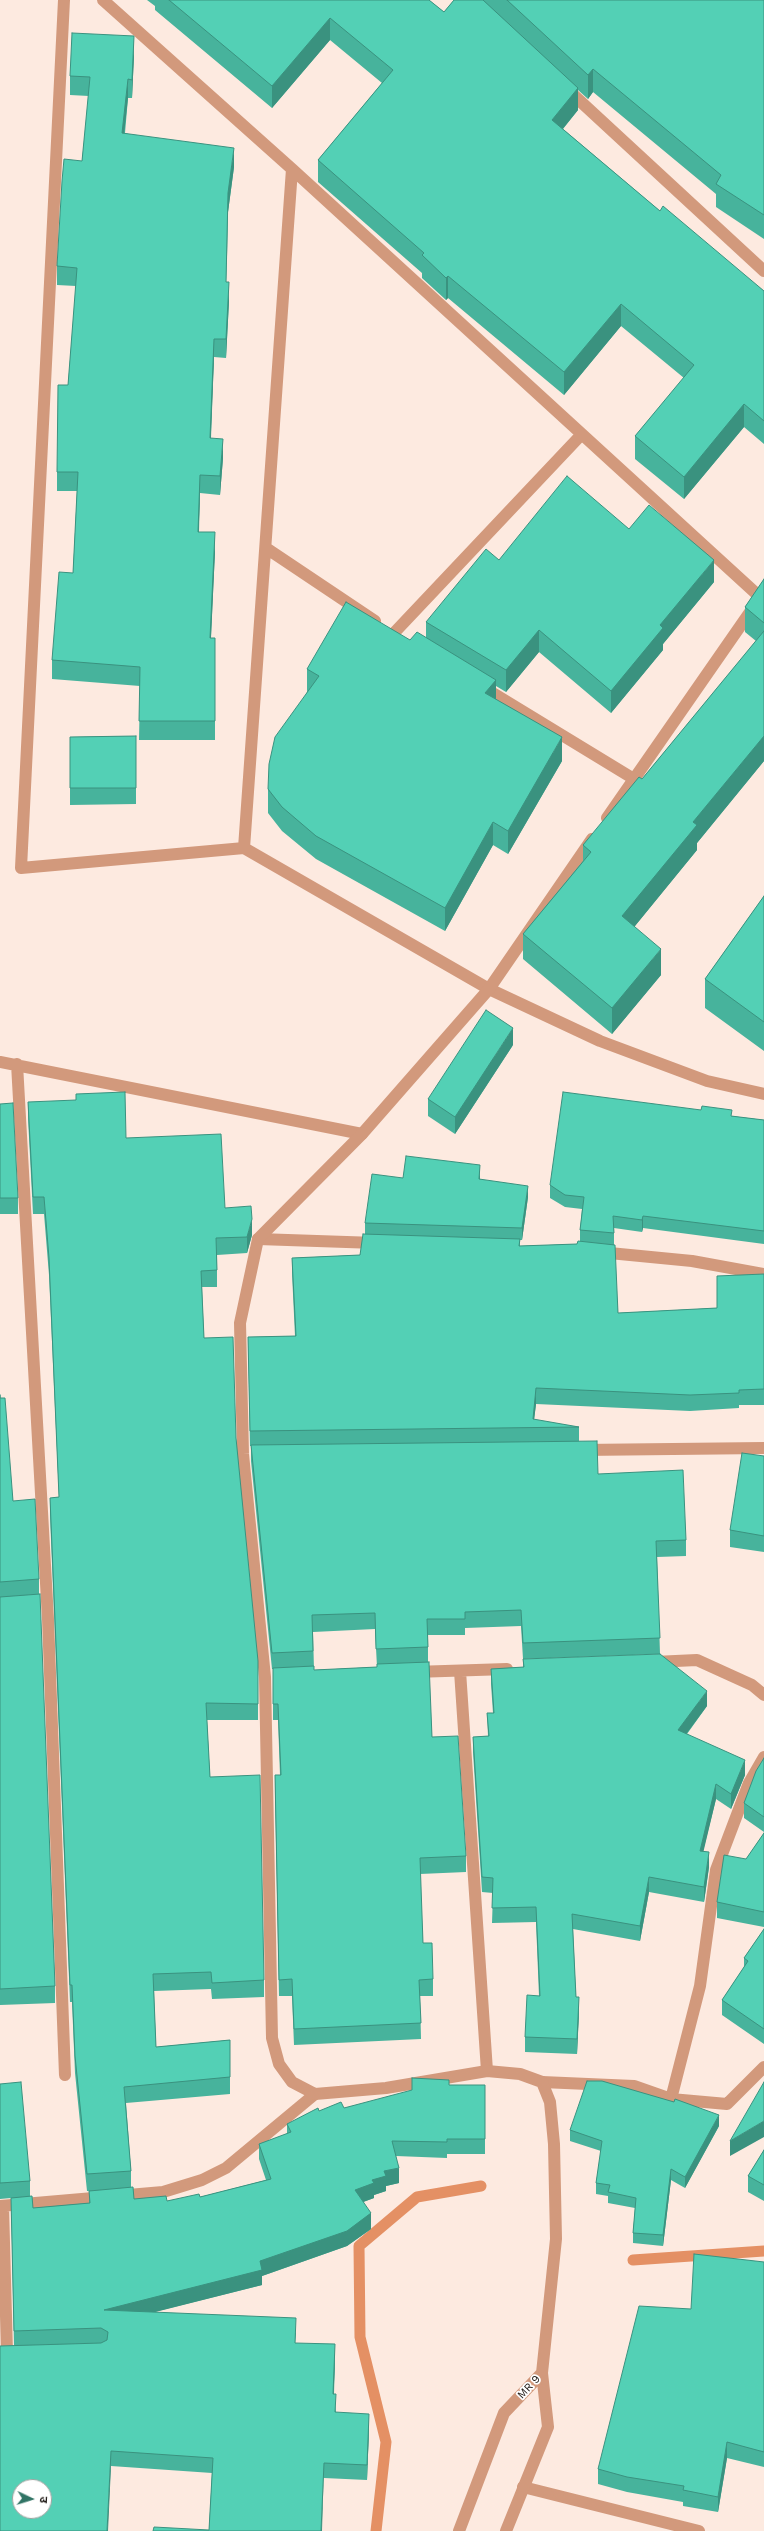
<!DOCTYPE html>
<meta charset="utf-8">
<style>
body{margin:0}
#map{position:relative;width:764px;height:2531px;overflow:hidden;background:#fdeae0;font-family:"Work Sans","Noto Sans Devanagari",sans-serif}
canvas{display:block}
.north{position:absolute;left:12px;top:2479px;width:40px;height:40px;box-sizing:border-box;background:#fff;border:1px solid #a4a1a0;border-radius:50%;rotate:94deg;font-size:11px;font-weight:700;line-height:16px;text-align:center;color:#1b1511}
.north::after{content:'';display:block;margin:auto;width:14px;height:18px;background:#317465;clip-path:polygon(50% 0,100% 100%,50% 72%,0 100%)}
</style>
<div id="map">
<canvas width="764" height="2531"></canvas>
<div class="north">उ</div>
</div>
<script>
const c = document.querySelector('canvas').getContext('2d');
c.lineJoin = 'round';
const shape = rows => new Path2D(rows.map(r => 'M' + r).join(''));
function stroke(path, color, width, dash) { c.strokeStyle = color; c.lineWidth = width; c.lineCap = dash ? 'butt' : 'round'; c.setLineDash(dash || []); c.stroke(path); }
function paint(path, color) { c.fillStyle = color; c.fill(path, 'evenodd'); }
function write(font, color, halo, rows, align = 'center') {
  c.font = font + ' "Work Sans",sans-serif'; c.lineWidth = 3.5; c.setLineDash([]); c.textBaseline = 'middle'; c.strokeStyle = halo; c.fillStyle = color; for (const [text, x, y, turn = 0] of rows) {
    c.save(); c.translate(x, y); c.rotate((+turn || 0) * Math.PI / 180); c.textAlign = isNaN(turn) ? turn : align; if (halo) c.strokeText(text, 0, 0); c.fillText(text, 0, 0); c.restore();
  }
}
stroke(shape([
 [633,2260,764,2251],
 [376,2531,386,2442,360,2337,359,2246,417,2197,481,2186]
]), '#e49064', 11);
stroke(shape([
 [489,989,600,1041,707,1081,764,1094]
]), '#d2997c', 12);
stroke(shape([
 [64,0,21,868,244,848,489,989],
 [103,0,292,169,760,597],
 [567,89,764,271],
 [266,548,375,621],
 [394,633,582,434],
 [483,687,634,779],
 [244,848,292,169],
 [0,1062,362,1134],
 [17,1064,48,1619,65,2075],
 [258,1239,376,1243],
 [599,1252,692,1261,764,1274],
 [581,1450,764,1448],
 [654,1662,697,1660,752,1685,764,1695],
 [460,1671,487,2071],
 [414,1672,507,1669],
 [542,2082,634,2086,671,2099,727,2104,764,2067],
 [671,2099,700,1986,716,1870,749,1783,764,1757],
 [0,2206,163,2192,202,2180,226,2168,315,2094],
 [3,2206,7,2353],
 [523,2487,699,2531]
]), '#d2997c', 12);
stroke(shape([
 [607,818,764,592],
 [459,2531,504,2413,542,2373],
 [506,2531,548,2427,542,2373,556,2239,554,2144,550,2102,542,2082,520,2074,487,2071,386,2088,315,2094,292,2082,279,2064,272,2038,265,1677,243,1454,240,1323,258,1239,362,1134,489,989,592,839]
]), '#d2997c', 12);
paint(shape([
 [147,0,429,0,444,12,454,0,764,0,764,239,716,207,716,194,593,92,588,99,578,90,578,110,563,129,660,211,764,291,764,444,744,427,684,499,635,459,635,436,684,378,621,326,564,395,448,298,446,300,422,278,422,273,318,182,318,160,382,83,330,40,272,108,155,10,155,6],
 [134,55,132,98,128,98,125,133,234,167,228,212,226,282,229,301,226,358,214,357,211,438,223,458,220,495,200,493,199,532,215,551,211,638,215,638,215,740,139,740,140,686,52,679,52,660,73,573,77,491,57,491,57,472,68,385,76,286,57,285,57,266,82,161,89,96,70,95,70,76],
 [629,529,714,582,663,644,663,650,611,713,539,652,506,692,496,686,496,700,562,761,508,854,493,845,445,931,316,859,282,831,268,813,268,789,307,692,307,669,410,640,426,638,426,622,499,560],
 [764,579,764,761,697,843,697,850,634,927,661,975,612,1034,523,959,523,934,583,861,583,845,642,779,756,641,745,632,745,607],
 [136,736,136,804,70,805,70,737],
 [764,896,764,1051,705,1008,705,979],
 [513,1045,455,1134,428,1116,428,1099],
 [28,1102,126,1138,225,1208,252,1235,247,1253,217,1255,217,1287,202,1287,204,1338,236,1438,258,1704,258,1720,207,1720,210,1777,264,1980,264,1997,212,1999,211,1989,154,1991,156,2047,230,2040,230,2094,126,2103,131,2171,131,2187,134,2199,167,2201,200,2197,266,2180,259,2159,259,2144,287,2134,287,2124,319,2111,344,2108,449,2085,485,2085,485,2154,447,2154,447,2158,396,2156,399,2183,386,2186,386,2191,374,2195,374,2198,363,2202,371,2229,347,2246,262,2276,262,2285,154,2312,296,2333,295,2343,335,2360,334,2394,336,2412,369,2429,367,2480,324,2478,209,2530,212,2473,111,2466,14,2345,11,2198,0,2199,0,2084,30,2181,30,2196,33,2208,89,2203,89,2191,87,2191,75,2073,72,2002,70,2002,50,1515,50,1498,59,1497,49,1275,44,1214,33,1214,28,1118],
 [0,1104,18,1198,18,1214,0,1214],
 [732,1116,764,1120,764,1244,643,1228,642,1232,614,1228,614,1245,618,1313,717,1308,764,1274,764,1405,739,1405,739,1408,690,1411,536,1404,534,1420,579,1427,579,1441,598,1474,686,1540,686,1556,657,1557,660,1654,523,1659,521,1626,465,1628,465,1635,428,1635,428,1662,432,1737,466,1856,466,1872,420,1874,423,1943,433,1979,433,1996,420,1996,421,2039,294,2045,292,1996,279,1996,275,1792,275,1775,280,1775,278,1720,273,1720,273,1669,272,1669,251,1461,251,1446,250,1446,248,1337,295,1336,292,1273,292,1258,360,1255,365,1234,365,1223,403,1178,480,1176,480,1179,528,1197,522,1240,520,1240,520,1246,577,1244,580,1242,580,1230,582,1209,565,1207,550,1198,550,1185],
 [375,1629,377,1667,314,1670,313,1632],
 [0,1395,13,1501,39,1579,39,1594,55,1986,55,2003,0,2005],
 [764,1456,764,1552,730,1547,730,1530],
 [523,1659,707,1706,687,1734,745,1775,731,1809,716,1799,703,1851,709,1867,704,1902,649,1892,640,1941,573,1929,576,1997,579,2012,577,2054,525,2052,525,2037,539,1996,536,1922,492,1923,493,1893,482,1892,473,1752,473,1737,488,1736,487,1713,493,1713,491,1684,491,1669,523,1667],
 [764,1758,764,1832,744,1818,744,1803],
 [764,1833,764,1927,717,1918,717,1902],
 [764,1929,764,2044,722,2015,722,2000,744,1967,744,1958],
 [719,2126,685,2188,671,2180,663,2246,633,2243,633,2233,635,2208,608,2203,608,2196,596,2194,596,2183,601,2151,570,2141,570,2130],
 [764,2150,764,2201,748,2192,748,2176],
 [764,2262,764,2467,727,2458,718,2512,683,2506,683,2502,627,2492,598,2484,598,2469,691,2309]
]), '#47b39c');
paint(shape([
 [330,18,330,40,272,108,272,86],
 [134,36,134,55,132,98,132,80],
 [593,69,593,92,588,99,588,75],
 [128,79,128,98,122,152,122,133],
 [578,88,578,110,552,142,552,120],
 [234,148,234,167,228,212,226,301,228,193],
 [448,276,448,298,446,300,446,278],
 [229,282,229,301,226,358,226,339],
 [621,304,621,326,564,395,564,372],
 [214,339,214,357,210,457,210,438],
 [744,404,744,427,684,499,684,477],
 [223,439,223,458,220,495,220,476],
 [200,475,200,493,198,550,198,532],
 [215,532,215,551,210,657,210,638],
 [714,560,714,582,663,644,663,650,611,713,611,691,660,625],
 [539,630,539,652,506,692,506,670],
 [496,680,496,704,485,693],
 [764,736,764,761,697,843,697,850,622,942,622,916,693,822],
 [562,737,562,761,508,854,508,831],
 [493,822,493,845,445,931,445,908],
 [661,949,661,975,612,1034,612,1008],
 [513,1028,513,1045,455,1134,455,1117],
 [480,1165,480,1176,479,1190,479,1179],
 [528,1186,528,1197,522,1240,522,1228],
 [643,1216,643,1228,642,1232,642,1220],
 [252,1219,252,1235,247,1253,247,1237],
 [536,1388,536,1404,533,1428,533,1419],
 [707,1691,707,1706,678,1745,678,1730],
 [745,1760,745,1775,731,1809,731,1794],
 [716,1784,716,1799,700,1866,700,1851],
 [709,1852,709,1867,704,1902,704,1887],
 [649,1877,649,1892,640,1941,640,1926],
 [579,1997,579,2012,577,2054,577,2039],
 [719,2115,719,2126,685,2188,685,2177],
 [764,2121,764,2137,730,2156,730,2141],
 [399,2168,399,2183,386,2186,386,2191,374,2195,374,2198,355,2205,355,2190,372,2180,384,2171],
 [671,2169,671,2180,663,2246,663,2235],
 [371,2213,371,2229,347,2246,262,2276,262,2285,104,2325,104,2310,260,2261],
 [335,2344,335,2360,333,2409,333,2394],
 [369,2414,369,2429,367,2480,367,2465],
 [727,2442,727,2458,718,2512,718,2497],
 [111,2451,111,2466,108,2531,107,2531],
 [324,2463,322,2531,321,2531]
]), '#3a927f');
const building = shape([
 [169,0,429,0,444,12,454,0,483,0,578,88,552,120,660,211,663,206,764,291,764,421,744,404,684,477,635,436,694,365,621,304,564,372,448,276,446,278,422,255,424,253,318,160,393,70,330,18,272,86,169,0],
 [507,0,764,0,764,215,716,184,721,175,593,69,588,75,507,0],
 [72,33,134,36,132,80,128,79,122,133,234,148,228,193,226,282,229,282,226,339,214,339,210,438,223,439,220,476,200,475,198,532,215,532,210,638,215,638,215,721,139,721,140,667,52,660,59,572,73,573,78,472,57,472,58,385,68,385,77,268,57,266,62,181,64,159,82,161,90,77,70,76,72,33],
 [567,476,629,529,649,505,714,560,660,625,663,628,611,691,539,630,506,670,426,622,486,549,499,560,567,476],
 [764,579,764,623,745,607,764,579],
 [346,602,410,640,417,632,496,680,485,693,562,737,508,831,493,822,445,908,316,836,282,807,268,789,269,764,275,737,319,676,307,669,346,602],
 [764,631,764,736,693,822,697,825,622,916,661,949,612,1008,523,934,591,852,583,845,639,777,642,779,764,631],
 [136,736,136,788,70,788,70,737,136,736],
 [764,896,764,1022,705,979,764,896],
 [486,1010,513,1028,455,1117,428,1099,486,1010],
 [125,1092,126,1138,221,1134,225,1208,251,1206,252,1219,247,1237,216,1238,217,1270,201,1271,204,1338,233,1337,236,1438,258,1661,258,1704,206,1703,210,1777,260,1775,264,1980,212,1983,211,1972,153,1974,156,2047,230,2040,230,2077,124,2087,131,2171,87,2174,75,2056,72,1985,70,1985,50,1498,59,1497,49,1258,44,1197,33,1197,28,1102,76,1100,76,1094,125,1092],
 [563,1092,701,1110,702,1106,732,1110,731,1116,764,1120,764,1231,643,1216,642,1220,613,1216,614,1233,580,1230,584,1197,565,1195,550,1185,563,1092],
 [13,1103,18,1198,0,1198,0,1104,13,1103],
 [406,1156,480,1165,479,1179,528,1186,522,1228,365,1223,372,1174,403,1178,406,1156],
 [363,1234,520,1239,519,1246,577,1244,578,1241,615,1245,618,1313,717,1308,717,1276,764,1274,764,1389,739,1390,739,1393,690,1395,536,1388,533,1419,579,1427,250,1431,248,1337,296,1336,292,1258,360,1255,363,1234],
 [0,1395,0,1398,5,1398,13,1501,35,1499,39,1579,0,1582,0,1395],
 [597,1441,598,1474,683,1470,686,1540,656,1541,660,1638,523,1643,521,1610,465,1612,465,1619,427,1619,428,1647,376,1649,375,1613,312,1615,313,1651,272,1653,251,1445,597,1441],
 [742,1453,764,1456,764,1536,730,1530,742,1453],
 [40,1594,55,1986,0,1989,0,1597,40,1594],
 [660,1654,707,1691,678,1730,745,1760,731,1794,716,1784,700,1851,709,1852,704,1887,649,1877,640,1926,572,1914,576,1997,579,1997,577,2039,525,2037,527,1995,540,1996,536,1907,492,1908,493,1878,482,1877,473,1737,489,1736,487,1713,494,1713,491,1669,524,1667,523,1659,660,1654],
 [429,1662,432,1737,458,1736,466,1856,420,1858,423,1943,432,1943,433,1979,419,1980,421,2023,294,2029,292,1979,279,1980,275,1775,281,1775,278,1704,273,1704,273,1668,314,1666,314,1670,377,1667,377,1664,429,1662],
 [764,1758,764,1817,744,1803,756,1771,764,1758],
 [764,1833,764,1912,717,1902,724,1855,746,1859,764,1833],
 [764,1929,764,2029,722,2000,748,1961,744,1958,764,1929],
 [412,2078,449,2080,449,2085,485,2085,485,2139,447,2139,447,2142,392,2141,399,2168,384,2171,386,2176,372,2180,374,2183,355,2190,371,2213,347,2231,260,2261,262,2270,104,2310,296,2318,295,2343,335,2344,333,2394,336,2394,335,2412,369,2414,367,2465,324,2463,321,2531,153,2531,154,2527,209,2530,213,2458,111,2451,107,2531,0,2531,0,2346,101,2343,107,2340,108,2332,101,2328,14,2331,11,2198,32,2196,33,2208,90,2203,89,2191,133,2187,134,2199,166,2196,167,2201,199,2194,200,2197,271,2179,259,2144,291,2132,287,2124,318,2108,319,2111,341,2102,344,2108,412,2090,412,2078],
 [20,2487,44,2487,44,2511,20,2511,20,2487],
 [587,2081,602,2081,674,2102,675,2099,719,2115,685,2177,671,2169,663,2235,633,2233,636,2198,608,2192,610,2185,596,2183,602,2141,570,2130,587,2081],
 [21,2082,30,2181,0,2183,0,2084,21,2082],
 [764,2082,764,2121,730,2141,764,2082],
 [764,2150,764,2185,748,2176,764,2150],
 [694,2254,764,2262,764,2452,727,2442,718,2497,683,2490,684,2486,627,2477,598,2469,639,2306,691,2309,694,2254]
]);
paint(building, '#53d0b5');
stroke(building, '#3a927f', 1);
write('11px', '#1b1511', '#fff', [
 ["MR 9",529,2387,-47]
]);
</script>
